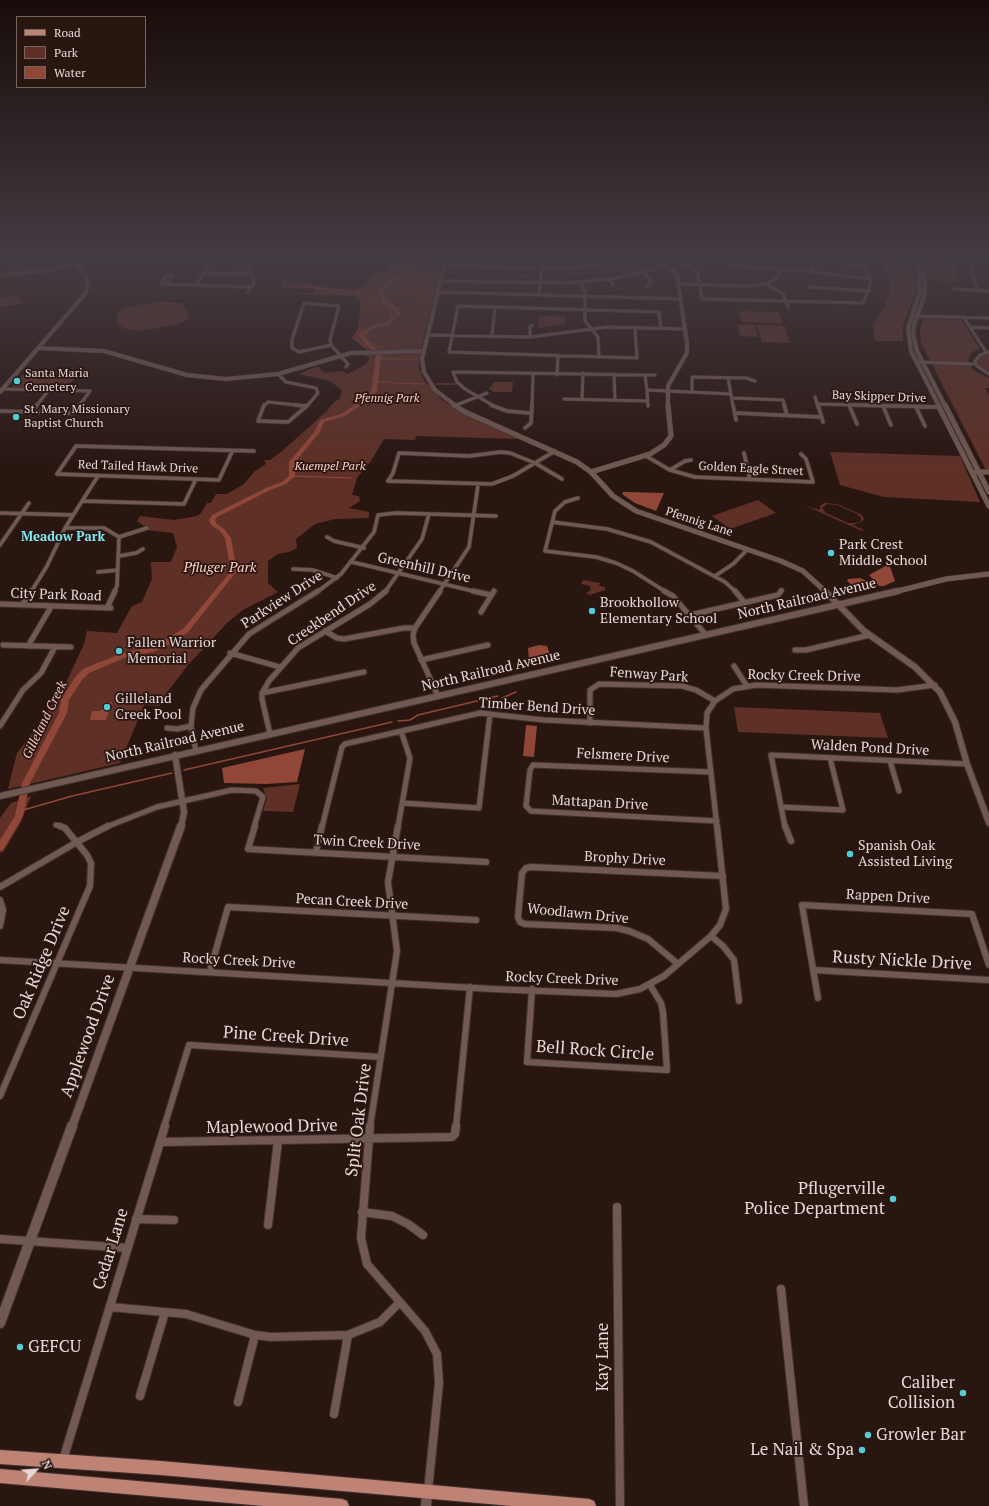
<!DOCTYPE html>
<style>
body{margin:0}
#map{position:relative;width:989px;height:1506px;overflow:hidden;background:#2a1611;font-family:"PT Serif",serif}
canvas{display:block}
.legend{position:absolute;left:16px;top:16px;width:130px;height:72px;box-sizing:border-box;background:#2a1611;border:1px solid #76645f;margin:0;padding:5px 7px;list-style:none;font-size:12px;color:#e7d8d5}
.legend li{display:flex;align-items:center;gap:8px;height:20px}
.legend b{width:20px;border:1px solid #76645f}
.north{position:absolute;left:16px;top:1450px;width:40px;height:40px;-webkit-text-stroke:3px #2a1611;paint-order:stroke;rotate:65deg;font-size:11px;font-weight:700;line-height:16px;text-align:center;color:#e7d8d5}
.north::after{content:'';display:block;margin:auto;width:14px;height:18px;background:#e7d8d5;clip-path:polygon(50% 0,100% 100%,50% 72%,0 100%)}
</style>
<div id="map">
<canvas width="989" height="1506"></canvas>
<ul class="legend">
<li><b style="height:5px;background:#be8375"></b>Road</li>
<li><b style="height:11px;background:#5f3026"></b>Park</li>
<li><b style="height:11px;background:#914738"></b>Water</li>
</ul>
<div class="north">N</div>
</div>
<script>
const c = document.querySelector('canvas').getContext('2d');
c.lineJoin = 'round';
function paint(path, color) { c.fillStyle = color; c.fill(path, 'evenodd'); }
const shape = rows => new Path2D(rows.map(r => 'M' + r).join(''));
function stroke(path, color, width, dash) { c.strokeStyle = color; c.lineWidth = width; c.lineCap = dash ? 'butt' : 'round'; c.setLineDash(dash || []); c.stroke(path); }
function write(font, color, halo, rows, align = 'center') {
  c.font = font + ' "PT Serif",serif'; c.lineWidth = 3.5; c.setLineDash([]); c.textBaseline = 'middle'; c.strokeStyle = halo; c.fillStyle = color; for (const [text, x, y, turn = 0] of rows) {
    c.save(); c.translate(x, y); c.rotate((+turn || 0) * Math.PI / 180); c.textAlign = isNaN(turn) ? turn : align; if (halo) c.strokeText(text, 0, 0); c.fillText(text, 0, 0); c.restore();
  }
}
paint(shape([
 [420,259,443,259,440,271,417,270],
 [878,259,907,259,916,281,915,295,903,324,903,341,875,341,874,335,873,324,884,308,891,287,886,270],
 [921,259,956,259,954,269,957,282,930,280],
 [377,272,440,273,421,349,367,350,352,338,358,329,361,302,355,296,366,295],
 [18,295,24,303,0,308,0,298],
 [159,301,182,303,190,318,179,324,139,331,123,328,117,323,116,318,118,315,116,314,125,308],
 [739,311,779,312,782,323,742,322],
 [539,316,566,317,565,324,538,328],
 [923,319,961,320,980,349,972,352,968,360,973,370,989,378,989,388,985,388,989,395,989,476,921,343,920,329],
 [737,324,755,325,758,337,740,336],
 [757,325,785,326,790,343,762,342],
 [420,353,419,368,424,380,442,400,458,410,521,439,416,436,415,440,384,439,371,461,357,478,352,495,359,496,360,501,349,508,369,512,369,518,335,519,315,524,296,539,297,548,289,552,278,554,268,561,268,583,278,592,243,610,227,623,188,665,165,695,160,706,144,705,120,763,8,789,17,753,39,725,54,700,63,689,84,644,87,631,117,633,132,606,142,602,152,579,151,562,171,562,177,547,173,533,146,530,144,526,137,521,140,516,174,520,197,516,201,513,207,503,211,503,216,494,227,494,244,484,255,471,266,464,264,460,270,460,281,452,327,411,332,404,340,398,342,390,330,381,299,374,318,366,324,373,342,371,348,374,366,364,370,358,362,354],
 [989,353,989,373,979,366,977,360,980,356],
 [22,375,75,377,65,390,11,388],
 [494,382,513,382,512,392,494,392,489,389],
 [830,452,960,456,980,502,884,497,840,485],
 [758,500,776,513,730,529,712,516],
 [824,503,837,504,860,514,864,518,863,521,853,525,864,530,862,531,806,506,820,510,820,506],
 [827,504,837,505,857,514,861,518,861,521,856,523,848,523,826,513,822,508],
 [583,580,600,583,599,586,605,587,605,590,590,595,586,593,591,590,590,586,581,584],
 [734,707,880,713,888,738,738,732],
 [300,784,293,812,263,811,267,798,263,788],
 [31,796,21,822,4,851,0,853,0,818,11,803]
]), '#5f3026');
paint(shape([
 [391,259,412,259,416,264,414,272,439,273,432,298,421,299,389,289,380,292,380,294,387,301,400,308,403,312,403,315,388,322,390,313,387,311,360,314,361,302,355,296,282,294,314,293,315,290,312,288,281,288,283,280,330,288,354,290,366,284,377,272,386,272,390,266,388,264],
 [359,327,373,328,367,334,367,338,369,341,384,348,367,349,352,338]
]), '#7a3324');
paint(shape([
 [623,492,627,492,664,493,656,511,635,503,622,494],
 [889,564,895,581,884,586,879,586,869,575],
 [860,578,870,582,874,588,860,592,847,581,848,579],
 [539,645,547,646,551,657,529,661,528,648],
 [104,702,112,702,106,720,90,720,92,711,101,711],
 [526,725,537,726,534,757,523,756],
 [305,749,297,782,266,784,224,783,222,768]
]), '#914738');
stroke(shape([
 [658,260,660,259],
 [411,271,438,272],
 [447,273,537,276],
 [545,276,595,273,651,261],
 [306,284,329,291,339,290,350,293,351,291,358,290,360,292,356,294,361,294,365,299,374,299,377,301,373,302,374,304,386,303],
 [378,359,408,359],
 [410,359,417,359],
 [375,382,391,382],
 [394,383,424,384],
 [436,384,455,384],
 [292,476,352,478]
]), '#914738', 1);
stroke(shape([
 [502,698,516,692],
 [398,721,410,720,418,715,498,696],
 [184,770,392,722],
 [20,811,72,796,172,773]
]), '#914738', 1.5);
paint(shape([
 [413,259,417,259,417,269,388,287,382,292,387,300,399,309,400,315,387,325,376,327,363,335,381,355,377,391,372,398,345,416,324,422,320,432,295,462,295,476,286,484,270,490,217,517,215,520,217,524,224,529,231,538,237,571,188,632,176,641,153,652,129,656,89,673,82,680,69,700,67,713,30,783,23,816,3,850,0,851,0,840,15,816,22,783,59,713,61,700,76,676,83,669,125,652,148,648,170,637,184,628,231,571,225,538,220,531,211,525,209,520,212,515,266,488,282,482,289,476,289,462,315,431,320,420,341,414,368,396,371,391,376,355,358,335,373,325,384,323,396,315,395,311,383,302,378,292,384,285,413,267,413,259]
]), '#914738');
const streetFar4 = shape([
 [567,259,573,268],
 [712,259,743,267,807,271,870,279],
 [809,259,812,265,810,271],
 [973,259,972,274,978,291],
 [809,260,865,265],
 [973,261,989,263],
 [683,263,695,270,698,275,702,299,863,303,871,282,861,259],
 [683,263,694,259],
 [444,266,564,269,592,266,626,259],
 [643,272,650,279,650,284,647,286],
 [204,274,251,273],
 [608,279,613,283,612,285],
 [441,281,568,283,616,278,666,266],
 [580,282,585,291,585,321,598,337,599,356],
 [167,284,172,276,170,275,166,276,161,284,252,287],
 [679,284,747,286,766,284,776,279,779,274,775,259],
 [766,284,783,294,788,307],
 [196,285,214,259],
 [810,287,869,291],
 [954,289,989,291],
 [438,292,681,299],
 [248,293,254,282,250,268,254,259],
 [539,295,542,263,540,259],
 [304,303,339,306,330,340,331,345,299,352,292,348,292,340,304,303],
 [912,316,989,318],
 [964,318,986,352],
 [635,327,637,358,449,352,458,306,659,312,661,328],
 [970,327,989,328],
 [428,335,530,337,607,327,685,329],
 [492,336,495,307],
 [530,337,530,326,532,325],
 [331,345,348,364,346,367],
 [988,352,980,355,975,361,977,366,989,374],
 [917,362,976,364],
 [278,374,286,382,316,388,318,393,307,406],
 [614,374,615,400],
 [557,375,558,355],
 [645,375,655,375],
 [728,378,733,406],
 [2,389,90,391],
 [692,392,692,377,746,378,755,381],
 [815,397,818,406],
 [732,398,783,400,785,406],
 [564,399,647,401],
 [582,399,583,373],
 [817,404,895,406],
 [849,404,850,406],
 [36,406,49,390],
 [79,406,90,391],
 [264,406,268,402,305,406],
 [454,406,487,393],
 [494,406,465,389,457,382,453,372,645,375,647,390],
 [532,406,533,374],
 [648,406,647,390,731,394]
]);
const streetFar3 = shape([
 [264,405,258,421,288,422,308,405],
 [295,405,306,406],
 [491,405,507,411,530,413],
 [733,405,736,420],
 [784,405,787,415],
 [818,405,823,422],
 [849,405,857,424],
 [854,405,940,407],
 [454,406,457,405],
 [883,406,891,425],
 [916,407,925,426],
 [0,411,74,413,80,405],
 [31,412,37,405],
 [735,413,821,417],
 [525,428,531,423,532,405],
 [744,453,750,480],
 [646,456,670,470,695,477,813,482,806,459,801,454],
 [670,470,685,461,691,460],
 [57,474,76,446,254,451],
 [57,474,219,480,232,452],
 [388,481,393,473,399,453,469,456,501,452,510,453,535,463,562,479],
 [388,481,492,484,513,476,555,451],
 [578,498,565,502,555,511,545,551,596,557,616,563,633,571,666,592],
 [83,501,184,504,196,479],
 [0,513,73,515],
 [552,522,607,529,651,542,725,582,736,592],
 [65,528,104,528,119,537,117,586,114,592],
 [119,537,147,528],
 [327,537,334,541,364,548],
 [0,545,29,503],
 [119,556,136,553,143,549],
 [352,562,477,592],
 [293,569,313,570,337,578],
 [98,572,118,570],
 [715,576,733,564,747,550],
 [31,592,47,566,65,528,98,476],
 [317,592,341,574,374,532,378,515,396,513,496,516],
 [385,592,422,539,429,514],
 [439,592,469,547,478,485],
 [781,592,782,590]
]);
const streetFar2 = shape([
 [473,591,491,595],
 [664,591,673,596,706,635],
 [735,591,745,603],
 [0,604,111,608],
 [22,605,31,591],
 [107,608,115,591],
 [481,612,494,591],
 [690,615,778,595,781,591],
 [325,631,337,638,344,639,404,628,415,628],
 [3,645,71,647],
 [28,646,51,607],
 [795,650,806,650,870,635],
 [230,653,280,667],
 [421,660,488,645],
 [734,666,747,686],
 [262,693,364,672],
 [438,696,414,643,413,635,415,628,440,591],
 [590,723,590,690,599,684,682,686,696,690,715,701],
 [0,726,23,690,41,673,55,647],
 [167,728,177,729,191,726],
 [270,734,262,699,262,693,269,681,298,648,370,604,386,591],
 [196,751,191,726,193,708,201,690,249,634,318,591],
 [890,761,899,791],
 [711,772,533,765,530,770,526,806,531,811,717,821],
 [402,803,479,808,490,714],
 [781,807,843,810,830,758],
 [56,825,63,827],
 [106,827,157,807,232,790,256,791,263,797,254,827],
 [322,827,342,747,345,744,480,713,544,720,706,728],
 [398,827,410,758,401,731],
 [717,827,706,728,707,713,715,701,733,689,756,685,897,690,935,685],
 [785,827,771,755,967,764]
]);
const streetFar1 = shape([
 [255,826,248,849,486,862],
 [785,826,791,841],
 [316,852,322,826],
 [0,887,77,842,108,826],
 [0,900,3,910,0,926],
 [711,936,723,946,734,960,739,1001],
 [0,960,492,989,616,994,640,989,664,976,711,936,720,925,726,909,717,826],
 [678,964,648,939,629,931,617,928,525,924,520,922,518,917,522,873,526,868,532,867,723,876],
 [813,970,989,980],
 [210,971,228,907,476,920],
 [532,989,527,1062,667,1070,663,1012,661,1003,650,985],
 [818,998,802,905,972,914,989,965],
 [0,1096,90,886,91,863,87,855,65,828,60,826],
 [164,1127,189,1045,381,1057],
 [370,1127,397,951,388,882,398,826],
 [456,1127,470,987]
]);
const street = shape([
 [370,1126,361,1238,367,1264,425,1331,437,1354,439,1383,428,1491],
 [160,1142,452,1137,455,1134,456,1126],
 [617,1207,620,1506],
 [362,1212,392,1216,408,1224,423,1235],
 [136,1219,174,1220],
 [268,1225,278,1141],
 [0,1239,127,1248],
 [781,1289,804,1506],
 [110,1307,186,1314,255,1335,271,1337,348,1335,380,1322,400,1302],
 [140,1396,165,1312],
 [238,1402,255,1335],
 [334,1414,348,1335],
 [63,1460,165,1126]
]);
const secondaryFar4 = shape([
 [446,259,422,359,424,372,435,390,456,406],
 [652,259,674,271,677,275,687,343,687,353,668,386,668,406],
 [912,259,922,273,925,284,924,297,914,325,913,334,917,351,945,406],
 [918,269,920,291,908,328,911,351,939,406],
 [0,275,42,271,101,259],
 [38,348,104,351,187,375,226,379,278,374,351,353,424,351],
 [0,392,85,294,88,285,87,278,71,259]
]);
const secondaryFar3 = shape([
 [454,405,465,412,577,462,591,472,613,496,636,511,781,561,803,571,826,592],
 [938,405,989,506],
 [945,405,989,492],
 [591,472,650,454,664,445,671,436,668,405],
 [976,472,989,472],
 [894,592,946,579,989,574]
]);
const secondaryFar2 = shape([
 [825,591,864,631,915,667,940,692,955,722,967,764,989,823],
 [175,755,184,812,181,827],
 [0,796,898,591]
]);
const secondaryFar1 = shape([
 [72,1127,181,826]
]);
const secondary = shape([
 [0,1323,72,1126],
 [426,1506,427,1493]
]);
const primary = shape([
 [0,1450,161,1461,589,1499,594,1501,596,1506,512,1506,161,1475,0,1464,0,1450],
 [0,1469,342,1499,347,1501,349,1506,264,1506,0,1483,0,1469]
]);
stroke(streetFar4, '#413230', 4);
stroke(streetFar3, '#413230', 5);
stroke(streetFar2, '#413230', 7);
stroke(streetFar1, '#413230', 8);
stroke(street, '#413230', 10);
stroke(secondaryFar4, '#413230', 5);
stroke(secondaryFar3, '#413230', 6);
stroke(secondaryFar2, '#413230', 8);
stroke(secondaryFar1, '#413230', 10);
stroke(secondary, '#413230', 12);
stroke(primary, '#413230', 2);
stroke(streetFar4, '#715852', 3);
stroke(streetFar3, '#715852', 3.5);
stroke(streetFar2, '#715852', 5);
stroke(streetFar1, '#715852', 6);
stroke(street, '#715852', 8);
stroke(secondaryFar4, '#715852', 4);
stroke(secondaryFar3, '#715852', 5);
stroke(secondaryFar2, '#715852', 6);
stroke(secondaryFar1, '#715852', 8);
stroke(secondary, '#715852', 10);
paint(primary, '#be8375');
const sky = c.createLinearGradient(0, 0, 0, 470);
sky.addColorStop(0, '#170c09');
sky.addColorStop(0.55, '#443c43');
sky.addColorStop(1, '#443c4300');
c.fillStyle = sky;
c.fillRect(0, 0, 989, 470);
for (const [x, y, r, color] of [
 [17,381,4,"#52ccd6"],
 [16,417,4,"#52ccd6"],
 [831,553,4,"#52ccd6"],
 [592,611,4,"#52ccd6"],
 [119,651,4,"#52ccd6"],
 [107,707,4,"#52ccd6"],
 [850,854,4,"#52ccd6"],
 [893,1199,4,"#52ccd6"],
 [20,1347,4,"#52ccd6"],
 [963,1393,4,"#52ccd6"],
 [868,1435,4,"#52ccd6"],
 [862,1450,4,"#52ccd6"]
]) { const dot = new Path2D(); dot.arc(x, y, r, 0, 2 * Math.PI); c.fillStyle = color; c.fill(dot); stroke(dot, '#2a1611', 1.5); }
write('12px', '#e7d8d5', '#2a1611', [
 ["Santa Maria",25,374],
 ["Cemetery",25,388],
 ["St. Mary Missionary",24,410],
 ["Baptist Church",24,424]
], 'left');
write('12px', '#e7d8d5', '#2a1611', [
 ["Bay Skipper Drive",879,397,2],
 ["Red Tailed Hawk Drive",138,467,2],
 ["Golden Eagle Street",751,469,3],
 ["Pfennig Lane",699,522,18]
]);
write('italic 12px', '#fdd0c5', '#2a1611', [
 ["Pfennig Park",387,399],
 ["Kuempel Park",330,467]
]);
write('bold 13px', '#7feaf4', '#2a1611', [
 ["Meadow Park",63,537]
]);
write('italic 13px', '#f5c8be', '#2a1611', [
 ["Gilleland Creek",45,720,-64]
]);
write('14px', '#e7d8d5', '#2a1611', [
 ["Park Crest",839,545],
 ["Middle School",839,561],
 ["Brookhollow",600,603],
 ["Elementary School",600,619],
 ["Fallen Warrior",127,643],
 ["Memorial",127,659],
 ["Gilleland",115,699],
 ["Creek Pool",115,715],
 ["Spanish Oak",858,846],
 ["Assisted Living",858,862]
], 'left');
write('italic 14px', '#fdd0c5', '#2a1611', [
 ["Pfluger Park",220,568]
]);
write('14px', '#e7d8d5', '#2a1611', [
 ["Greenhill Drive",424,568,13],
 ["City Park Road",56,595,2],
 ["North Railroad Avenue",807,599,-13],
 ["Parkview Drive",282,600,-33],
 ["Creekbend Drive",332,614,-34],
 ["North Railroad Avenue",491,671,-13],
 ["Fenway Park",649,675,4],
 ["Rocky Creek Drive",804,676,1],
 ["Timber Bend Drive",537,707,4],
 ["North Railroad Avenue",175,742,-13],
 ["Walden Pond Drive",870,748,3],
 ["Felsmere Drive",623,756,3],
 ["Mattapan Drive",600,803,3],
 ["Twin Creek Drive",367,843,3],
 ["Brophy Drive",625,859,3],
 ["Rappen Drive",888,897,3],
 ["Pecan Creek Drive",352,902,3],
 ["Woodlawn Drive",578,914,6],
 ["Rocky Creek Drive",239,961,3],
 ["Rocky Creek Drive",562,979,2]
]);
write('17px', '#e7d8d5', '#2a1611', [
 ["Rusty Nickle Drive",902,961,3],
 ["Oak Ridge Drive",42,963,-67],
 ["Applewood Drive",88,1036,-70],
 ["Pine Creek Drive",286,1037,4],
 ["Bell Rock Circle",595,1051,4],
 ["Split Oak Drive",359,1120,-83],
 ["Maplewood Drive",272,1127,-1],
 ["Cedar Lane",111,1249,-73],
 ["Kay Lane",603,1357,-90]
]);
write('17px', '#e7d8d5', '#2a1611', [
 ["Pflugerville",885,1189],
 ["Police Department",885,1209],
 ["GEFCU",28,1347,"left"],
 ["Caliber",955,1383],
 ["Collision",955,1403],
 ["Growler Bar",876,1435,"left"],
 ["Le Nail & Spa",854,1450]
], 'right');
</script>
